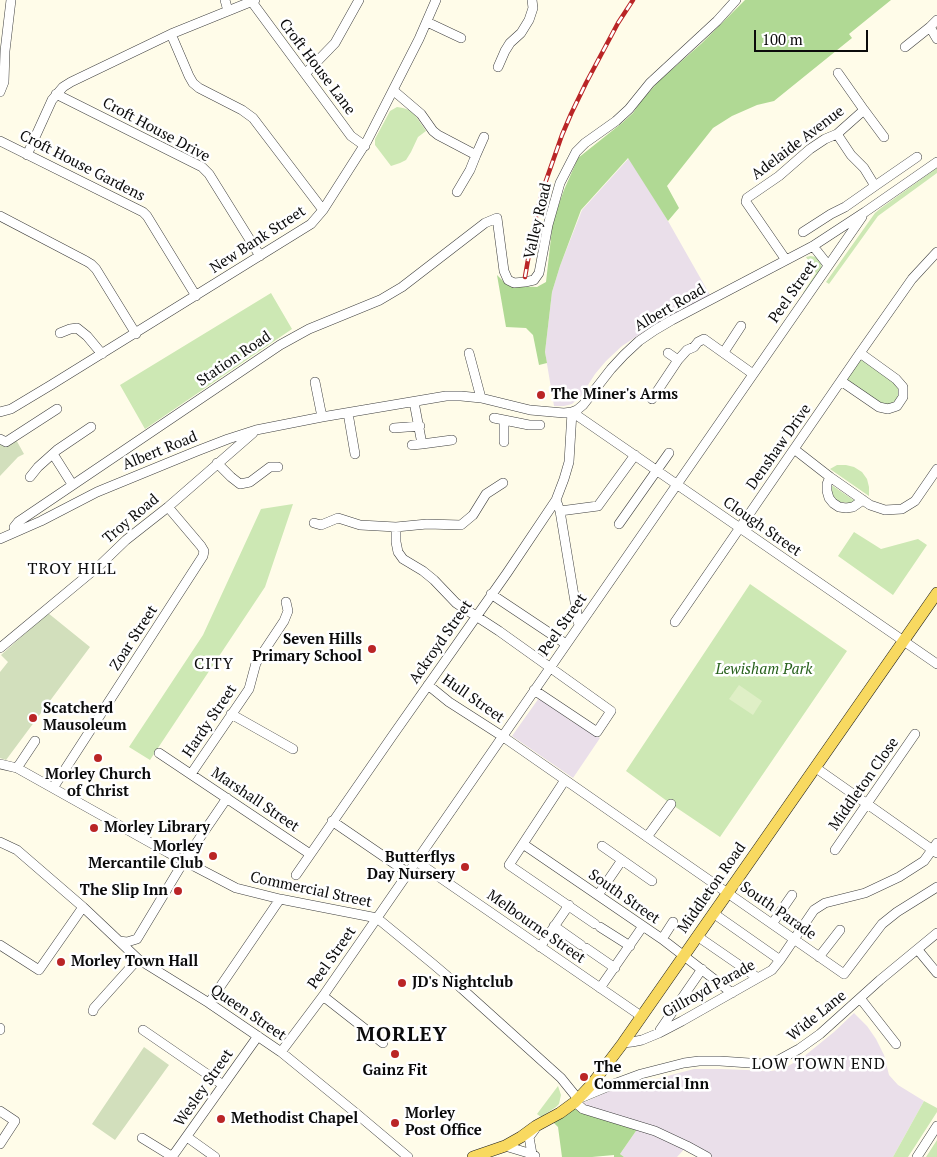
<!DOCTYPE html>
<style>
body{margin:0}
#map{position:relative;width:937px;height:1157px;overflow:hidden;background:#fffce9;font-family:"PT Serif",serif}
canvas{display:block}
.scale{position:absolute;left:754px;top:30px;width:114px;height:22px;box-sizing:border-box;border:2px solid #0b0b0b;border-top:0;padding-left:6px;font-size:15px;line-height:18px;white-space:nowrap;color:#0b0b0b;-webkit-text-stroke:4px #fff;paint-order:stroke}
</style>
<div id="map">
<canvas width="937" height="1157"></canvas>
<div class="scale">100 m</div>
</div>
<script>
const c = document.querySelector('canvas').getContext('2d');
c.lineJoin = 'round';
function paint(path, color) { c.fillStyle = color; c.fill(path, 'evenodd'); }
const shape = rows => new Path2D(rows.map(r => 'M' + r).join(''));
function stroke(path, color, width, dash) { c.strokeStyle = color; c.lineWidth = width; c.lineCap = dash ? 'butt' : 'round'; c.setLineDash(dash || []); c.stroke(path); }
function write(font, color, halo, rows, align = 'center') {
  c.font = font + ' "PT Serif",serif'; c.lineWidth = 5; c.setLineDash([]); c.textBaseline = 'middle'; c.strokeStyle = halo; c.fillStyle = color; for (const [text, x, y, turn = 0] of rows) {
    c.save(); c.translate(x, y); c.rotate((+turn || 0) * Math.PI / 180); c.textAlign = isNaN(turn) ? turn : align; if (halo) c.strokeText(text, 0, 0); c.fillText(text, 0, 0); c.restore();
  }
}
paint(shape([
 [629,158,668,221,710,295,651,327,622,346,606,361,595,374,581,396,572,404,564,406,554,406,545,352,552,292,560,266,582,210],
 [539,698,571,721,600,738,573,778,512,736],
 [854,1013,867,1026,876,1039,884,1055,889,1075,898,1085,924,1101,893,1157,707,1157,687,1146,677,1157,624,1157,620,1154,638,1128,572,1108,607,1092,694,1069,721,1069,771,1071,783,1069,802,1058,834,1032]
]), '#eadfea');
paint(shape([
 [397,107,403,108,409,110,415,115,426,131,418,137,411,152,406,160,400,163,391,166,375,145,375,139,390,111],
 [937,168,937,173,878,216,829,284,826,282,875,213,881,208],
 [810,256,817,257,821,262,822,269,806,294,803,293,816,273,806,257],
 [271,293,292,329,145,429,120,385],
 [860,353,896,379,903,397,888,409,841,381],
 [837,465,846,465,854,467,862,472,867,479,869,487,869,496,830,469],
 [830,484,855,501,850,503,840,502,832,495],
 [293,504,265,587,150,760,129,747,203,635,261,509],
 [854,532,881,549,918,539,927,545,893,595,838,556],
 [750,584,847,651,720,837,671,804,626,771],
 [558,1086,561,1095,559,1104,556,1107,541,1117,537,1114],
 [924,1101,937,1108,937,1112,908,1157,893,1157],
 [937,1140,937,1157,926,1157]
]), '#cde8b4');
paint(shape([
 [745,0,891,0,849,34,852,38,774,101,757,105,732,116,713,128,667,186,679,208,668,221,628,158,581,210,560,266,552,292,545,352,547,363,539,365,533,335,526,328,506,327,497,275,505,283,513,286,537,287,546,282,553,220,564,190,578,158,622,123,633,113,642,100,659,81,702,43],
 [572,1108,638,1128,620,1154,624,1157,614,1157,614,1155,592,1157,562,1157,558,1127,553,1122]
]), '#b0d994');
paint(shape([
 [14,436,24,454,18,457,0,476,0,440],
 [48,613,90,647,6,760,0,758,0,672,8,662,1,655],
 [144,1047,169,1065,115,1140,92,1124]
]), '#d2dfbc');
paint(shape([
 [739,685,762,701,753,715,729,699]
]), '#dfefc6');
const minor = shape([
 [225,0,228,11],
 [252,2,351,136,365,146],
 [937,20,930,27,937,39],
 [427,22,461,38],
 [171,34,189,76,193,83,199,88,242,110,253,118,323,210],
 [905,47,930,27],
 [498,67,505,51,510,43,521,33,529,20,533,8,532,0],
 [305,74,335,43,359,0],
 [394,91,421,114,433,131,438,135,476,155,470,170,457,192],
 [0,92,4,82,5,51,11,0],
 [56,94,202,167,209,174,260,256],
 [864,110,884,137],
 [837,134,851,155,864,168,875,186,917,157],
 [0,141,143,212,147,216,196,296],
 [27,155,52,100,63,87,71,82,171,34,255,0],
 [476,155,484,137],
 [0,216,86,261,91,264,96,269,136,334],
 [803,232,831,214,845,207,875,186],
 [813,246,828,265],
 [786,260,746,202,747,198,779,176,810,149,825,139,837,134,864,110,838,73],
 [60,333,70,329,77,328,87,336,102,354],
 [724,352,741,326],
 [469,353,481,398],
 [668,353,678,360],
 [841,381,879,407,888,409,897,406,903,397,903,387,896,379,860,353],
 [315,382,322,417],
 [652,399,678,360,687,350,694,347,698,342,704,339,753,374],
 [414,402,422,444,452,440],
 [0,412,11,409,51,385,311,224,323,210,367,141,419,39,436,0],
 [572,412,937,664],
 [348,413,355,454],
 [494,418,529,425,540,425],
 [394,428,420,426],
 [0,439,6,442,57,409],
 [504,442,504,420],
 [412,445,422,444],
 [794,449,830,477,870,505,885,510,902,509,915,501,937,469],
 [53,454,72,484],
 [217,463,231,477,240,484,250,482,270,467,278,467],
 [30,477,38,467,57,450,91,427],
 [830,477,827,484,827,491,829,498,833,503,839,507,846,508,853,507,863,500],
 [556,500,560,511,579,626],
 [560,511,598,506,635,455],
 [314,523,321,525,338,518,360,525,396,527,427,524,461,525,473,515,486,494,503,483],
 [619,524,669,453],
 [396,527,396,542,398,552,403,559,423,571,434,580,456,603,499,631,611,711,597,732,534,690],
 [15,532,14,527,18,522,280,345,309,329,380,300,402,287,485,223,497,218,504,271,508,280,514,283,525,282,534,280,539,273,548,225,560,183,576,152,585,143,616,121,629,109,650,83,717,21,736,0],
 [0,539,41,521,97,492,197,451,228,439,256,430,322,417,446,396,461,396,481,398,530,410,564,413,572,412,577,410,583,405,611,369,624,355,639,341,655,330,672,320,813,246,865,212,937,162],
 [491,594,566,644],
 [675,622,860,353,912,279,937,252],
 [0,648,100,565,126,540,168,507,253,433],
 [428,685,449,702,502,736,844,974,882,924,897,912,937,887],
 [231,714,293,749],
 [159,753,310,854],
 [0,764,17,768,167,852,236,888,280,899,377,918,433,964,460,987,561,1078,578,1099,614,1084,641,1074,684,1063,699,1061,720,1061,764,1064,777,1061,799,1049,820,1034,880,980,937,933],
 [17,768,35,741],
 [816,768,937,853],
 [191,774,249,689,256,663,284,621,288,611,286,602],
 [565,780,509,865,595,924],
 [53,788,203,556,204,551,201,546,168,507],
 [332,821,408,873],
 [647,837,671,804],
 [0,842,17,850,83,907,138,959,209,1003,281,1052,357,1114,408,1157],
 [523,844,662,939,732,993],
 [602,846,652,881],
 [835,850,915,734],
 [416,861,641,1016],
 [296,875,393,735,507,573,556,500,564,479,569,462,572,412],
 [598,895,622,860],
 [713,913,780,960],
 [772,924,792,895],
 [554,926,581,945],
 [600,927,630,946],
 [697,936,758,978],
 [662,939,673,922],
 [119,941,127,942,137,939,184,861,227,798],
 [0,945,39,970,83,907],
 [540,947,569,905],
 [586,948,615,968],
 [918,950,937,973],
 [819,957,840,930],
 [600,988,643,926],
 [323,996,383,1043],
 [860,998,896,1044],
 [209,1003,280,899],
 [93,1011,94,1008,138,959],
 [0,1028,0,1030],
 [143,1030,223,1085],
 [660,1030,702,969],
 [623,1043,632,1042,642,1040,659,1033,682,1021,772,970,780,960,814,910,825,903,865,893,899,877,924,861,937,843],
 [281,1052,323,996,862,217],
 [575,1102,583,1109,655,1131,687,1146,707,1157],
 [0,1111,15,1121,0,1144],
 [187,1137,215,1157],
 [142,1138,173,1157],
 [505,1146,532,1154,535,1156],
 [532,1154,529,1137,535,1129],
 [172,1157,258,1036],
 [917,1157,937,1126]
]);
const major = shape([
 [473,1157,505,1146,521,1137,536,1126,560,1113,575,1102,592,1084,623,1043,937,593]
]);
stroke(minor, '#3e3e3e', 10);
stroke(major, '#1c1c1c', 12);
stroke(minor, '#fff', 9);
stroke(major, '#f8d960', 11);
const rail = shape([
 [525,277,534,225,542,192,562,135,571,114,586,83,618,23,633,0]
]);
stroke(rail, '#ba2526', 4.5);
stroke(rail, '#fff', 2.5, [8]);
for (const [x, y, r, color] of [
 [541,395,5,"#ba2526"],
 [372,649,5,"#ba2526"],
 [33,718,5,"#ba2526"],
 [98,758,5,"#ba2526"],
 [94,828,5,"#ba2526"],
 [213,856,5,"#ba2526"],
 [465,867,5,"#ba2526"],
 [178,891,5,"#ba2526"],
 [61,962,5,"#ba2526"],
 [402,983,5,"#ba2526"],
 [395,1054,5,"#ba2526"],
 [584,1077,5,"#ba2526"],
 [221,1119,5,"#ba2526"],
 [395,1123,5,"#ba2526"]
]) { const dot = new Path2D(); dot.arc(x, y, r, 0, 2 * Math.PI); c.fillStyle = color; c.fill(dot); stroke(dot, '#fff', 2); }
write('15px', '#0b0b0b', '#fff', [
 ["Croft House Lane",317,67,53],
 ["Croft House Drive",156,130,28],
 ["Adelaide Avenue",798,143,-37],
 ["Croft House Gardens",82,166,27],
 ["Valley Road",538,221,-77],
 ["New Bank Street",258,240,-33],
 ["Peel Street",793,292,-55],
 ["Albert Road",670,308,-30],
 ["Station Road",234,359,-34],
 ["Denshaw Drive",779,447,-55],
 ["Albert Road",160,451,-22],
 ["Troy Road",131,519,-40],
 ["Clough Street",762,527,35],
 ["Peel Street",563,625,-55],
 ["Zoar Street",134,638,-57],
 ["Ackroyd Street",441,642,-55],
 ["Hull Street",473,699,35],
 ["Hardy Street",210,721,-56],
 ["Middleton Close",864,784,-55],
 ["Marshall Street",255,800,34],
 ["Middleton Road",712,888,-55],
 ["Commercial Street",311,890,12],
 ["South Street",624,897,35],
 ["South Parade",778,911,35],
 ["Melbourne Street",536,927,35],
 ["Peel Street",332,958,-55],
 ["Gillroyd Parade",709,989,-29],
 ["Queen Street",248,1013,34],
 ["Wide Lane",817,1016,-39],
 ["Wesley Street",204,1088,-55]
]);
write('bold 15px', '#0b0b0b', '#fff', [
 ["The Miner's Arms",551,395],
 ["Seven Hills",362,640,"right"],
 ["Primary School",362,657,"right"],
 ["Scatcherd",43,709],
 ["Mausoleum",43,726],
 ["Morley Church",98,775,"center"],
 ["of Christ",98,792,"center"],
 ["Morley Library",104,828],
 ["Morley",203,847,"right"],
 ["Mercantile Club",203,864,"right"],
 ["Butterflys",455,858,"right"],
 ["Day Nursery",455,875,"right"],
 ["The Slip Inn",168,891,"right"],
 ["Morley Town Hall",71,962],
 ["JD's Nightclub",412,983],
 ["The",594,1068],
 ["Commercial Inn",594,1085],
 ["Gainz Fit",395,1071,"center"],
 ["Morley",405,1114],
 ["Post Office",405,1131],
 ["Methodist Chapel",231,1119]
], 'left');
write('italic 15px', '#28621d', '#fff', [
 ["Lewisham Park",764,670]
]);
c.letterSpacing = '1px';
write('16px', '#0b0b0b', '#fff', [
 ["TROY HILL",72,569],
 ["CITY",214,664],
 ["LOW TOWN END",819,1064]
]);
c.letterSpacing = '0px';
c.letterSpacing = '1px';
write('bold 20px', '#0b0b0b', '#fff', [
 ["MORLEY",402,1035]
]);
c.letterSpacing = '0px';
</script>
